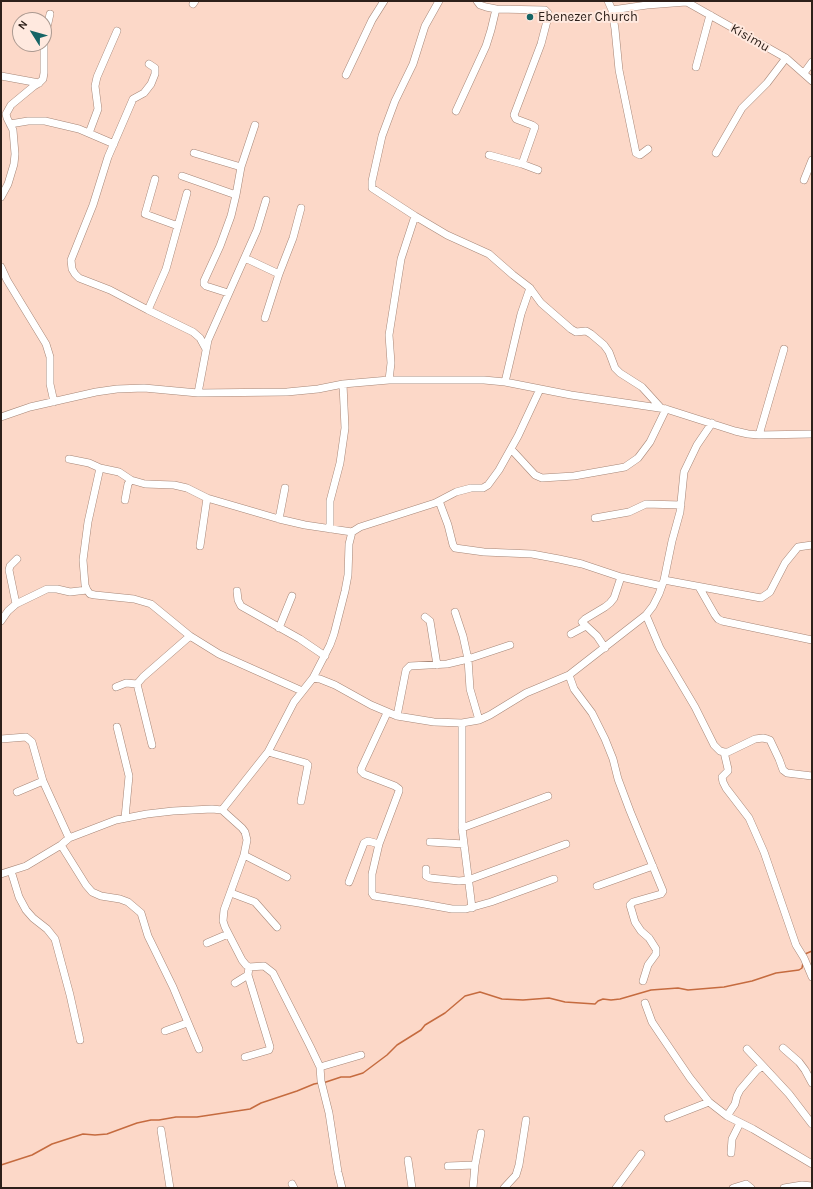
<!DOCTYPE html>
<style>
body{margin:0}
#map{position:relative;width:813px;height:1189px;overflow:hidden;background:#fcd8c8;font-family:Karla,sans-serif}
canvas{display:block}
.frame{position:absolute;inset:0;border:2px solid #2d201a;pointer-events:none}
.north{position:absolute;left:12px;top:12px;width:40px;height:40px;box-sizing:border-box;background:#ffe9df;border:1px solid #ab9990;border-radius:50%;rotate:307deg;font-size:11px;font-weight:700;line-height:16px;text-align:center;color:#2d201a}
.north::after{content:'';display:block;margin:auto;width:14px;height:18px;background:#166566;clip-path:polygon(50% 0,100% 100%,50% 72%,0 100%)}
</style>
<div id="map">
<canvas width="813" height="1189"></canvas>
<div class="frame"></div>
<div class="north">N</div>
</div>
<script>
const c = document.querySelector('canvas').getContext('2d');
c.lineJoin = 'round';
const shape = rows => new Path2D(rows.map(r => 'M' + r).join(''));
function stroke(path, color, width, dash) { c.strokeStyle = color; c.lineWidth = width; c.lineCap = dash ? 'butt' : 'round'; c.setLineDash(dash || []); c.stroke(path); }
function write(font, color, halo, rows, align = 'center') {
  c.font = font + ' Karla,sans-serif'; c.lineWidth = 4; c.setLineDash([]); c.textBaseline = 'middle'; c.strokeStyle = halo; c.fillStyle = color; for (const [text, x, y, turn = 0] of rows) {
    c.save(); c.translate(x, y); c.rotate((+turn || 0) * Math.PI / 180); c.textAlign = isNaN(turn) ? turn : align; if (halo) c.strokeText(text, 0, 0); c.fillText(text, 0, 0); c.restore();
  }
}
stroke(shape([
 [805,954,812,951],
 [323,1083,341,1077,350,1077,363,1073,387,1055,397,1045,421,1030,425,1025,445,1013,465,996,480,992,502,999,523,1000,549,998,565,1002,595,1004,598,1001,603,999,611,1000,620,999,651,990,678,988,688,990,724,987,752,981,776,973,799,970,802,968,803,963],
 [1,1165,32,1155,52,1144,83,1134,95,1135,107,1134,137,1123,151,1120,159,1120,176,1117,197,1117,250,1109,261,1103,297,1091,314,1084,319,1083]
]), '#c56b3f', 1.5);
const minor = shape([
 [439,1,425,26,413,64,395,101,382,136,372,181,372,188,415,216,447,235,489,254,513,275,530,288,541,303,571,329,576,332,586,331,591,334,604,345,609,352,615,368,620,373,642,387,661,408],
 [477,1,480,5,486,7,496,9,545,10,548,13,547,21,541,44,514,115,516,119,532,125,535,127,522,164],
 [608,1,612,10],
 [685,1,786,58,812,81],
 [193,4,195,1],
 [19,36,20,37],
 [44,41,50,14],
 [696,67,710,15],
 [804,73,812,62],
 [346,75,372,20,384,1],
 [1,76,39,83],
 [456,111,486,46,491,30,496,9],
 [10,124,28,121,45,121,79,129,114,144],
 [89,133,98,109,95,86,97,77,117,31],
 [648,149,640,155,636,153,619,70,615,29,612,10,647,5,686,2],
 [194,153,241,167],
 [716,153,742,108,767,83,786,58],
 [489,155,522,164,538,170],
 [182,176,236,195],
 [155,179,145,214,178,226],
 [804,180,812,160],
 [187,193,166,269,148,310,193,332,200,338,206,349],
 [1,197,8,184,14,164,15,154,13,130,7,118,6,114,11,105,34,86,39,83,43,79,44,73,44,44],
 [245,258,279,274],
 [1,267,7,280,46,344,50,357,50,384,54,402],
 [228,293,206,286,204,284,204,281,220,246,231,216,236,195,241,167,255,125],
 [148,310,110,290,79,278,75,274,72,269,71,260,93,205,108,157,133,99,144,93,151,84,155,74,155,68,149,64],
 [265,318,279,274,293,238,301,208],
 [389,380,391,363,389,335,401,259,415,216],
 [505,382,521,314,530,288],
 [198,393,208,340,257,230,266,200],
 [1,417,30,407,96,392,117,389,144,388,198,393,287,392,318,389,343,384,389,380,484,380,505,382,571,395,666,409,735,431,748,434,759,435,812,434],
 [759,435,784,349],
 [511,449,535,475,542,478,574,476,625,467,638,458,650,442,666,409],
 [69,459,89,463,100,468,88,522,83,560,85,585,87,590,90,594,95,595,134,599,151,604,190,636,219,654,302,691],
 [100,468,119,472,131,480],
 [125,500,128,484,131,480,145,484,174,485,187,488,207,498,279,519,305,525,352,532],
 [439,501,448,525,453,545,455,548,484,552,532,554,559,559,582,564,621,577,662,586],
 [595,518,629,512,646,504,681,505],
 [279,519,285,488],
 [330,529,330,501,340,463,345,428,343,384],
 [200,546,207,498],
 [664,580,761,598,770,592,785,563,798,547,812,545],
 [699,587,715,615,718,619,722,621,812,640],
 [237,591,238,600,241,606,300,639,325,656],
 [16,604,9,570,10,566,17,559],
 [455,612,463,636,468,659,470,689,479,720],
 [646,615,660,648,695,707,714,745,720,751,724,752,728,752,755,739,763,738,767,739,770,740,779,759,783,770,787,773,812,776],
 [425,617,430,621,437,665],
 [1,621,8,611,16,604,47,589,57,589,70,592,87,590],
 [279,628,292,596],
 [571,634,586,626],
 [605,648,597,636,582,622,585,619,605,607,610,603,614,598,621,577],
 [569,675,574,689,592,713,605,739,613,759,618,779,630,811,663,891,661,894,633,902,630,905,635,922,641,931,649,938,656,949,656,954,648,965,643,981],
 [313,678,320,679,335,685,371,705,397,716,434,722,462,723,479,720,490,715,526,693,569,675,646,615,653,606,659,594,664,580,672,541,680,512,684,472,697,445,712,423],
 [116,687,126,683,137,684],
 [387,713,361,769,361,771,364,774,395,786,399,789,399,791,379,844,372,874,372,893,374,896,419,903,452,909,466,909,491,902,554,879],
 [397,716,406,670,410,666,447,664,468,659,510,645],
 [462,723,462,828,472,908],
 [117,727,129,776,125,818],
 [1,739,26,737,32,742,43,781,69,838],
 [152,745,137,684,143,677,190,636],
 [268,752,306,763,308,765,301,801],
 [724,752,728,769,728,771,722,777,723,782,726,788,749,818,764,852,796,945,804,958,812,977],
 [17,792,43,781],
 [222,810,242,828,245,832,247,840,244,855,224,910,223,921,225,927,242,960,246,965,249,967,264,966,273,973,310,1046,320,1067,321,1081,329,1113,338,1172,342,1188],
 [462,828,548,796],
 [430,842,464,844],
 [61,845,86,885,92,892,101,896,120,899,128,902,141,913,148,936,173,987,199,1049],
 [244,855,287,877],
 [426,869,426,876,430,878,459,881,468,880,566,844],
 [11,871,19,897,26,910,33,918,47,929,55,939,70,995,80,1040],
 [1,874,26,866,61,845,69,838,116,820,147,814,173,811,212,809,222,810,268,752,294,702,313,678,330,645,334,634,345,591,348,575,349,544,352,532,360,527,435,503,456,492,471,488,483,488,488,485,499,470,518,436,540,389],
 [349,882,364,843,368,841,379,844],
 [597,886,653,866],
 [231,893,255,902,277,927],
 [207,943,228,934],
 [235,983,248,975],
 [645,1003,652,1022,658,1031,690,1078,709,1102],
 [165,1031,187,1023],
 [783,1048,799,1062,805,1070,812,1083],
 [747,1049,763,1066],
 [245,1057,269,1050,270,1047,248,975,249,967],
 [320,1067,361,1055],
 [727,1116,735,1104,737,1096,740,1090,757,1070,763,1066,789,1094,812,1124],
 [668,1118,709,1102,727,1116,753,1129,812,1164],
 [161,1130,170,1188],
 [731,1153,732,1139,740,1123],
 [408,1160,412,1188],
 [448,1166,475,1165],
 [292,1184,294,1188],
 [473,1188,475,1165,481,1133],
 [504,1188,516,1175,519,1165,526,1120],
 [616,1188,641,1154],
 [733,1188,746,1184,751,1188],
 [784,1188,802,1185,812,1186]
]);
stroke(minor, '#a68677', 8);
stroke(minor, '#fff', 7);
for (const [x, y, r, color] of [
 [530,17,4,"#166566"]
]) { const dot = new Path2D(); dot.arc(x, y, r, 0, 2 * Math.PI); c.fillStyle = color; c.fill(dot); stroke(dot, '#ffe9df', 1.5); }
write('13px', '#2d201a', '#ffe9df', [
 ["Ebenezer Church",538,17]
], 'left');
write('13px', '#2d201a', '#ffe9df', [
 ["Kisimu",750,38,30]
]);
</script>
